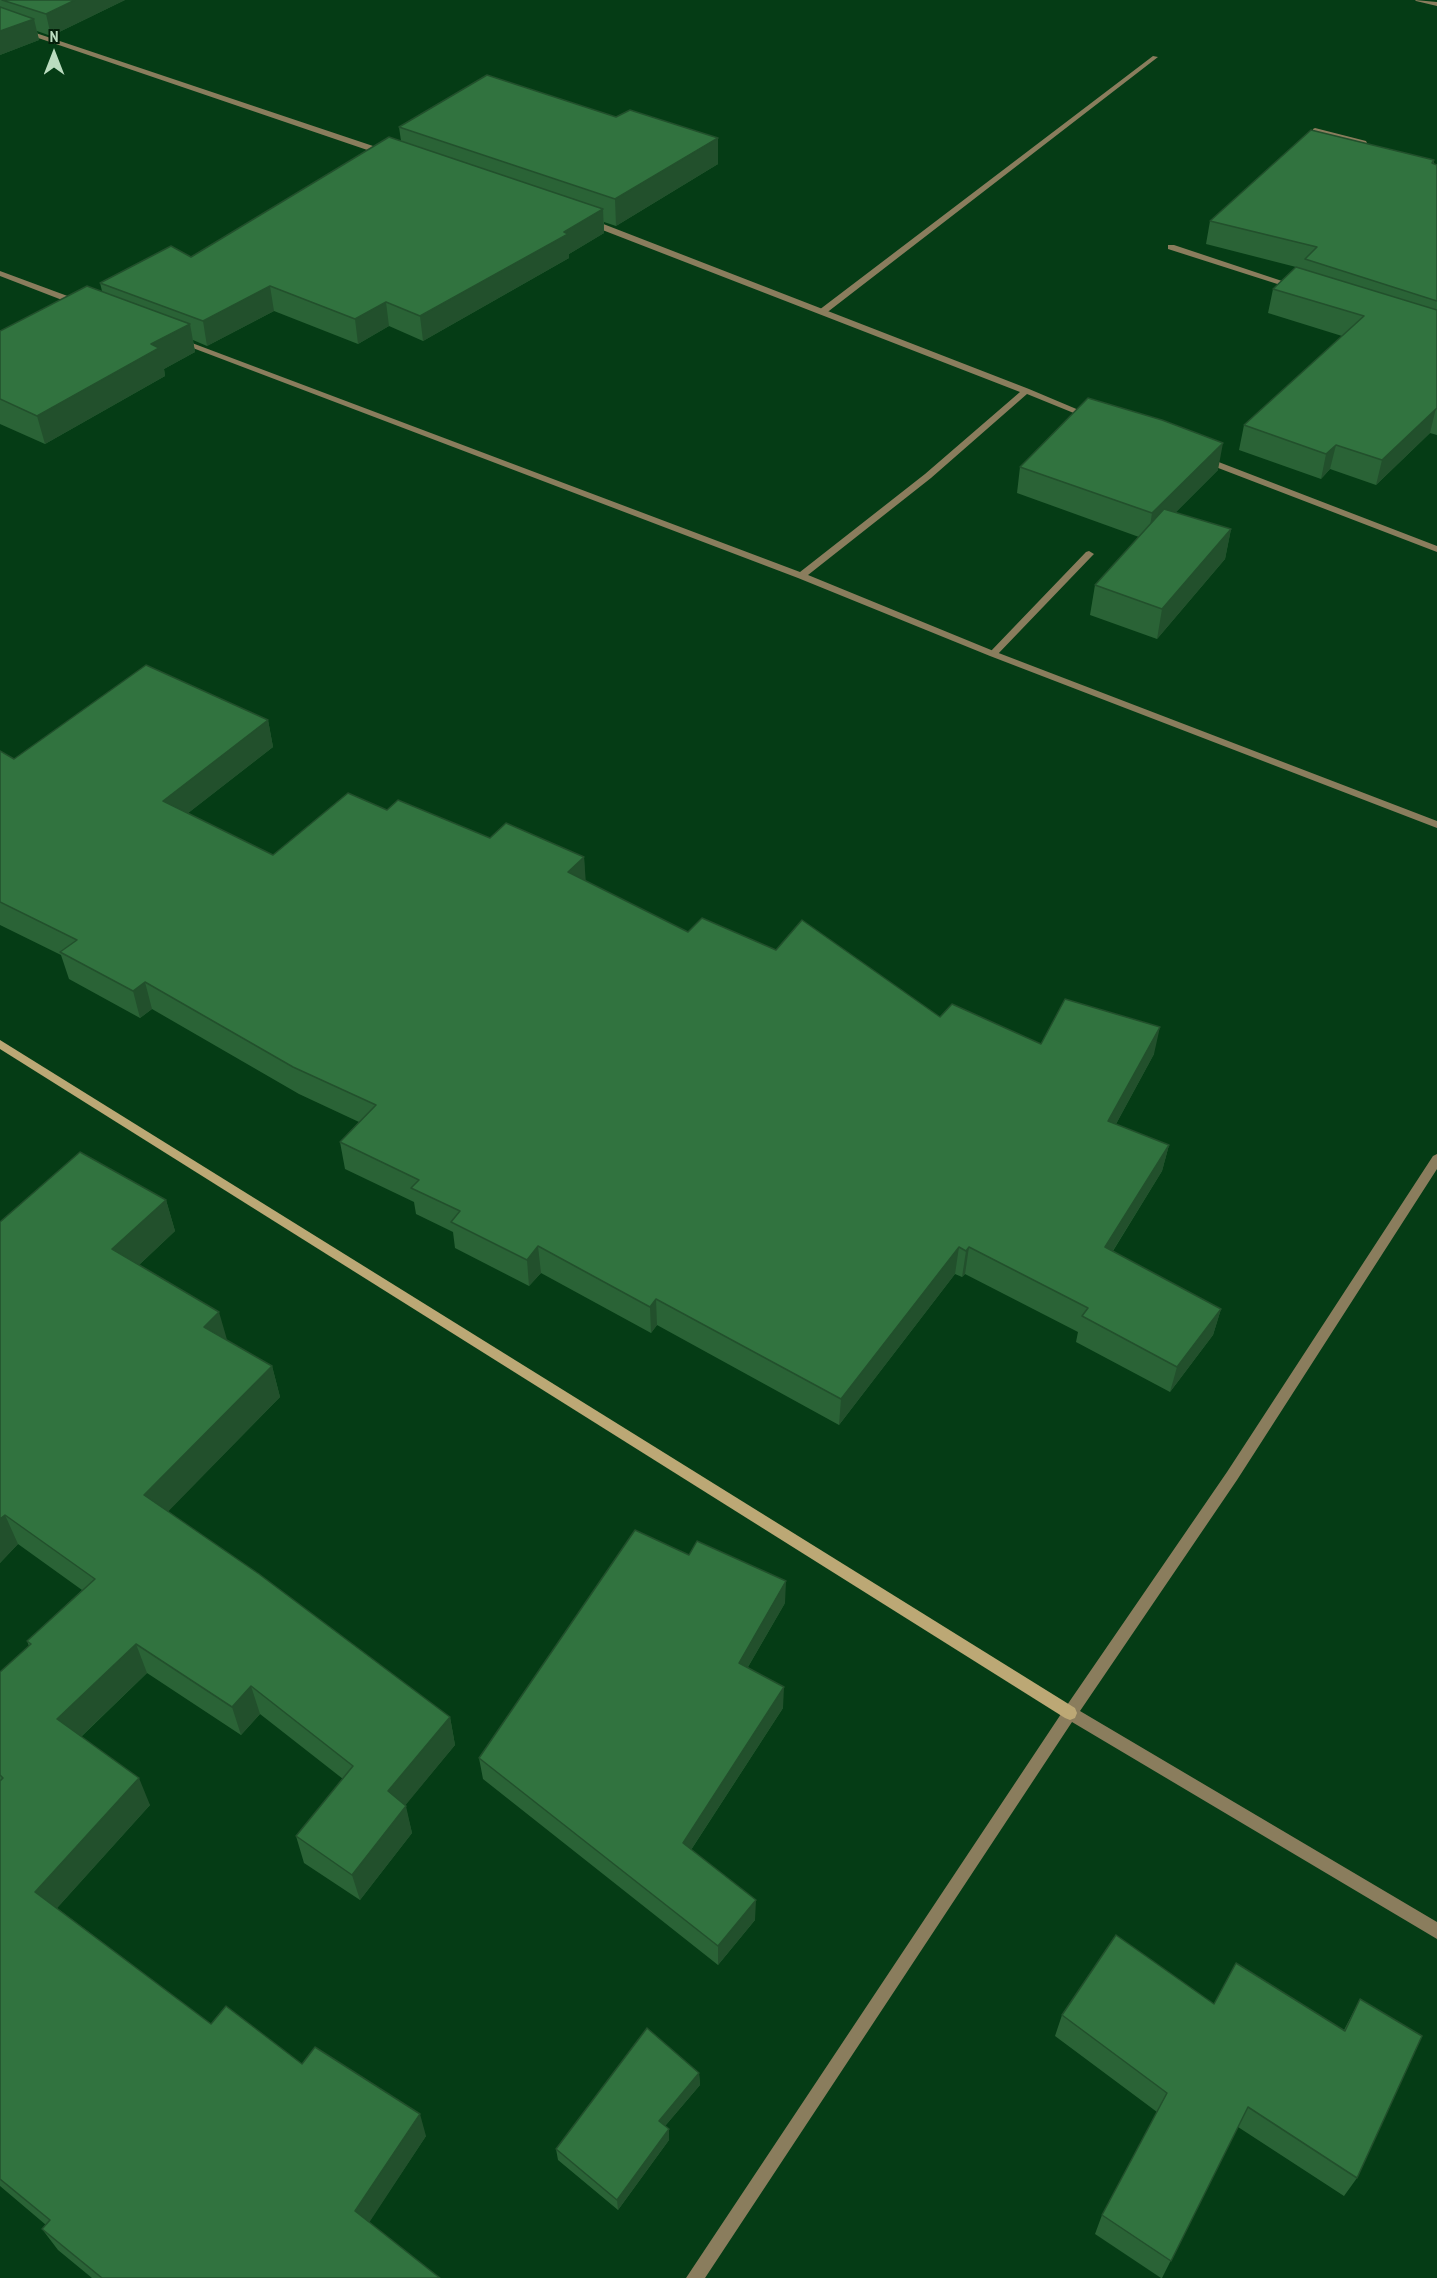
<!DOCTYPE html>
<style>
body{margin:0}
#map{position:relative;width:1437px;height:2278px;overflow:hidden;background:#053c15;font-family:"PT Sans Narrow",sans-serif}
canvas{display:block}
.north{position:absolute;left:24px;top:24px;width:60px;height:60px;-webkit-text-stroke:4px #041f0a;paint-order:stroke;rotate:0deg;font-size:16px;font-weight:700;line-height:24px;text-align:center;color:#bbdcbf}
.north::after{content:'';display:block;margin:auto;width:21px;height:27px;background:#bbdcbf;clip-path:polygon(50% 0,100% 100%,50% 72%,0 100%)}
</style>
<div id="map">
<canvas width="1437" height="2278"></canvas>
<div class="north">N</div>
</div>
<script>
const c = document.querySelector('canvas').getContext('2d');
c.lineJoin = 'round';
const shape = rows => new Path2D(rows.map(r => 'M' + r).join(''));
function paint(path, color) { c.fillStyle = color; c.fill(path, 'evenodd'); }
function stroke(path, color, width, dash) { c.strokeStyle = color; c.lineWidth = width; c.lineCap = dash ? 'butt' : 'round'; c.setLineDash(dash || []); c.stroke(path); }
paint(shape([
 [1153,56,1158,57,825,314,819,314,819,310,1153,56],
 [1089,551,1094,554,1092,556,996,656,990,656,990,652,1086,552,1089,551]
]), '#8a7d5d');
paint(shape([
 [1415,0,1437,2,1437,6,1416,1,1415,0],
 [0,21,388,151,389,153,382,155,0,25,0,21],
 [1315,128,1366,141,1367,143,1363,145,1313,131,1313,129,1315,128],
 [587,220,593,220,1029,389,1093,416,1086,418,1027,394,931,478,808,575,996,652,1437,821,1437,828,990,656,798,578,177,342,184,340,800,572,925,474,1020,392,587,224,587,220],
 [1168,245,1174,245,1300,287,1293,289,1168,249,1168,245],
 [0,271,81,301,82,303,75,305,0,276,0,271],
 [1203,456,1437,546,1437,552,1200,461,1200,457,1203,456],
 [1437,1154,1437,1169,1237,1480,1080,1711,1437,1922,1437,1939,1072,1722,705,2278,686,2278,1065,1708,1227,1472,1433,1156,1437,1154]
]), '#8a7d5d');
paint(shape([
 [0,1040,1075,1708,1077,1713,1075,1718,1070,1720,1065,1718,0,1049,0,1040]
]), '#bca875');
paint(shape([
 [0,0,125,0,51,36,37,31,39,40,0,55],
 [399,127,718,164,616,226,604,222,604,233,569,254,569,258,423,341,389,326,358,344,274,311,207,346,193,340,195,352,164,369,165,376,45,444,0,424,0,331,102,291,100,283,191,257,401,141],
 [1434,160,1434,164,1437,165,1437,435,1430,433,1376,485,1330,469,1321,479,1239,450,1244,425,1342,336,1268,313,1273,289,1296,267,1206,244,1210,221],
 [1020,467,1218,470,1175,513,1231,529,1225,559,1157,639,1090,615,1095,585,1139,537,1017,493],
 [268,720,273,747,188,813,273,855,387,810,490,838,584,857,585,881,688,932,776,950,940,1017,1041,1044,1154,1054,1116,1124,1169,1145,1162,1171,1113,1251,1221,1309,1213,1335,1170,1392,1076,1342,1078,1332,965,1274,962,1277,955,1274,839,1425,657,1325,651,1333,541,1273,529,1286,455,1248,453,1232,416,1214,414,1202,345,1169,340,1142,359,1122,299,1094,152,1009,140,1018,69,979,61,955,0,925,0,751,14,759],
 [166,1200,175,1231,139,1265,227,1340,272,1366,280,1397,168,1511,450,1717,455,1745,405,1805,412,1833,360,1900,304,1863,296,1836,343,1779,260,1714,241,1735,147,1673,81,1737,150,1805,57,1908,211,2024,302,2064,426,2136,369,2222,440,2278,92,2278,58,2250,42,2229,46,2225,0,2186,0,1672,29,1646,27,1641,82,1590,18,1544,0,1563,0,1222],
 [785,1603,748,1667,783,1708,691,1850,755,1920,718,1965,483,1779,479,1758],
 [1360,1999,1357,2178,1344,2196,1238,2127,1162,2278,1161,2278,1095,2234,1102,2215,1157,2112,1055,2036,1062,2015,1214,2004,1344,2030],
 [699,2073,700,2085,665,2126,669,2129,669,2140,618,2210,558,2160,556,2149]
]), '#2a6336');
paint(shape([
 [75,0,125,0,51,36,46,14],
 [34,19,39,40,0,55,0,31],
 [718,138,718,164,616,226,615,199],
 [603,209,604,233,569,254,569,258,423,341,420,316],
 [270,286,274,311,207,346,203,321],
 [386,302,389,326,358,344,355,319],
 [190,324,195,352,164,369,165,376,45,444,37,416,151,344],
 [1436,408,1430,433,1376,485,1382,460],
 [1223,443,1218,470,1148,540,1152,513],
 [1336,445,1330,469,1321,479,1326,454],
 [1231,529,1225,559,1157,639,1162,609],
 [268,720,273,747,169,828,163,801],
 [584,857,586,884,568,872],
 [145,982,152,1009,140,1018,133,991],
 [1160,1027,1154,1054,1103,1148,1108,1121],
 [1169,1145,1162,1171,1099,1273,1105,1247],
 [166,1200,175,1231,122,1281,112,1249],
 [538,1246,541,1273,529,1286,527,1260],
 [959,1247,955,1274,839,1425,841,1399],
 [969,1247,965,1274,962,1277,966,1251],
 [656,1299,657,1325,651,1333,650,1307],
 [1221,1309,1213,1335,1170,1392,1177,1367],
 [219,1312,228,1343,204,1327],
 [272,1366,280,1397,155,1525,144,1495],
 [5,1515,18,1544,0,1563,0,1519],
 [786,1581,785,1603,738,1684,739,1663],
 [136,1644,147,1673,70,1747,57,1719],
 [251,1686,260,1714,241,1735,232,1707],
 [784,1687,783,1708,683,1862,683,1843],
 [450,1717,455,1745,395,1818,388,1791],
 [139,1778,150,1805,49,1917,35,1892],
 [406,1806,412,1833,360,1900,352,1875],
 [756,1900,755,1920,718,1965,718,1946],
 [699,2073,700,2085,660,2132,659,2121],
 [420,2114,426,2136,363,2232,355,2211],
 [669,2129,669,2140,618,2210,617,2200]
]), '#22502c');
const building = shape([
 [2,0,75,0,46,14,2,0],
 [0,7,34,19,0,31,0,7],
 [487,75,616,117,630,110,718,138,615,199,399,127,487,75],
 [1311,130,1434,160,1432,163,1437,165,1437,301,1305,259,1317,247,1210,221,1311,130],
 [389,137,603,209,564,232,568,234,420,316,386,302,355,319,270,286,203,321,100,283,171,246,191,257,389,137],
 [1296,267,1437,310,1437,408,1382,460,1336,445,1326,454,1244,425,1364,316,1273,289,1296,267],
 [87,286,190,324,151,344,159,348,37,416,0,399,0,331,87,286],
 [1088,398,1162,420,1223,443,1152,513,1020,467,1088,398],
 [1164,509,1231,529,1162,609,1095,585,1164,509],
 [146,665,268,720,163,801,273,855,348,793,387,810,398,800,490,838,506,823,584,857,568,872,688,932,702,918,776,950,802,920,940,1017,952,1004,1041,1044,1065,999,1160,1027,1108,1121,1169,1145,1105,1247,1221,1309,1177,1367,1082,1316,1088,1308,969,1247,966,1251,959,1247,841,1399,656,1299,650,1307,538,1246,527,1260,451,1222,460,1211,411,1188,419,1180,340,1142,376,1105,293,1067,145,982,133,991,60,952,77,940,0,902,0,751,14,759,146,665],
 [80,1152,166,1200,112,1249,219,1312,204,1327,272,1366,144,1495,259,1574,450,1717,388,1791,406,1806,352,1875,296,1836,353,1766,251,1686,232,1707,136,1644,57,1719,139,1778,35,1892,211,2024,226,2006,302,2064,315,2047,420,2114,355,2211,440,2278,102,2278,42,2229,50,2220,0,2179,0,1781,3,1778,0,1775,0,1672,31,1644,27,1641,95,1579,5,1515,0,1519,0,1222,80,1152],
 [635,1530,689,1555,697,1541,786,1581,739,1663,784,1687,683,1843,756,1900,718,1946,479,1758,635,1530],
 [1116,1935,1214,2004,1236,1963,1345,2031,1360,1999,1422,2036,1357,2178,1248,2107,1171,2261,1102,2215,1167,2093,1062,2015,1116,1935],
 [647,2028,699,2073,659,2121,669,2129,617,2200,556,2149,647,2028]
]);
paint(building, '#31733f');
stroke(building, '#22502c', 1.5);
</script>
